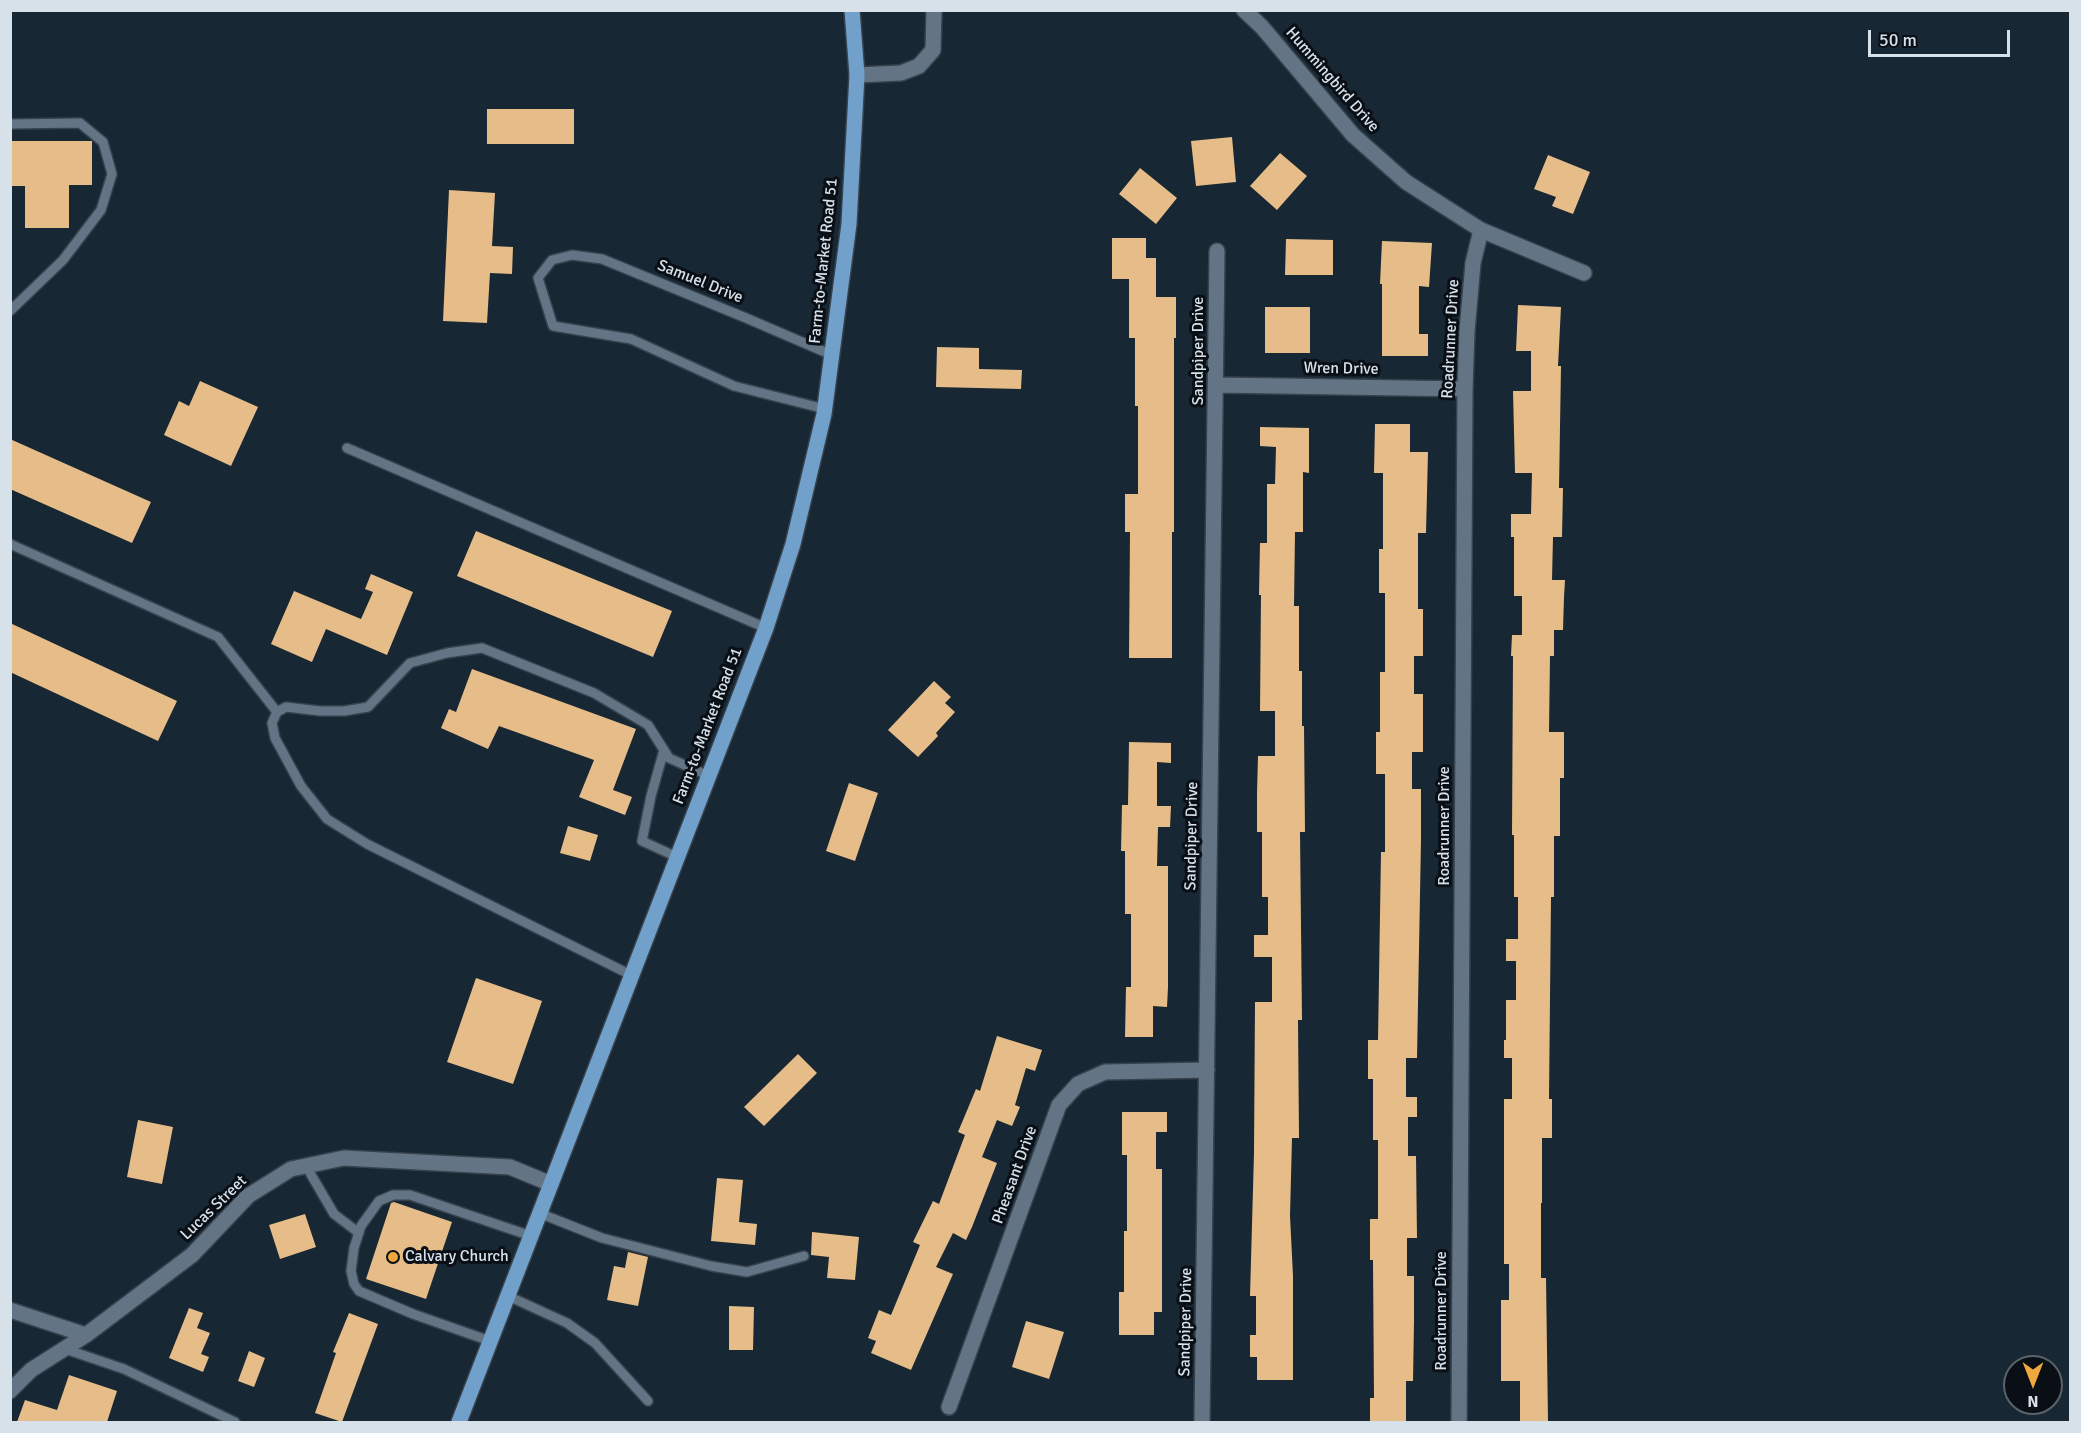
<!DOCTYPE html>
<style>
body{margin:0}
#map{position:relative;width:2081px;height:1433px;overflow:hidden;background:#182734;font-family:Signika,sans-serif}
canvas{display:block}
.frame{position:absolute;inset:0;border:12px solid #d7e1ea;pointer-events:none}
.north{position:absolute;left:2003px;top:1355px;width:60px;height:60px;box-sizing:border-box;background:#090f15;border:2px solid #5b636a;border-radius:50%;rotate:180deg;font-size:16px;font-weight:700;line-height:24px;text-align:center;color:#d7e1ea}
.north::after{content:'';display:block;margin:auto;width:21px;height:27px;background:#efa73e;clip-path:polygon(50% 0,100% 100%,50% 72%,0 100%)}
.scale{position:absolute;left:1868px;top:30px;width:142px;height:27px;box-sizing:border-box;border:3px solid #d7e1ea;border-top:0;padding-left:8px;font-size:18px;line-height:21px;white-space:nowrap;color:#d7e1ea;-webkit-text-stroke:4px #090f15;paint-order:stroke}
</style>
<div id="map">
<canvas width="2081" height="1433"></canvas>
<div class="frame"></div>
<div class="north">N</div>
<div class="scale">50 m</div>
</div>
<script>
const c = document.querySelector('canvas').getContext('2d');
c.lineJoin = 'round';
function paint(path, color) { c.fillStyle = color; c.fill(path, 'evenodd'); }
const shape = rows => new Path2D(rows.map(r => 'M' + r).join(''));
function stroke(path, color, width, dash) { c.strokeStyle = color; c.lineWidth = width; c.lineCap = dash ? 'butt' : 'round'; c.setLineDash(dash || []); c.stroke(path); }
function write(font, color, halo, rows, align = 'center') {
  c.font = font + ' Signika,sans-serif'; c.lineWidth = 6; c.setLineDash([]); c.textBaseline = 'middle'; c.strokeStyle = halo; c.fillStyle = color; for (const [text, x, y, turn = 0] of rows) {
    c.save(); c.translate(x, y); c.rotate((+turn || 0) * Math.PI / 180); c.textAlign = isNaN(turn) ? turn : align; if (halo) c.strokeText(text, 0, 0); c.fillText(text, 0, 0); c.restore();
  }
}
paint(shape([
 [487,109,574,109,574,144,487,144],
 [1232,137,1236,182,1196,186,1191,141],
 [10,141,92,141,92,185,69,185,69,228,25,228,25,186,10,186],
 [1280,153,1307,176,1277,210,1250,186],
 [1548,155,1590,172,1573,214,1552,206,1556,197,1534,189],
 [1140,168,1177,198,1156,224,1119,194],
 [449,190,495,193,492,246,513,247,512,274,490,273,487,323,443,321],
 [1112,238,1146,238,1146,258,1156,258,1156,297,1176,297,1176,338,1174,338,1174,532,1172,532,1172,658,1129,658,1130,532,1125,532,1125,494,1138,494,1138,406,1135,406,1135,338,1129,338,1129,279,1112,279],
 [1286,239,1333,240,1333,275,1285,275],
 [1382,241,1432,243,1429,287,1419,286,1419,334,1428,334,1428,356,1382,356,1382,284,1380,284],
 [1518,305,1561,307,1558,366,1561,366,1559,488,1563,488,1562,537,1553,537,1552,580,1565,580,1564,597,1563,630,1554,630,1554,656,1550,656,1549,732,1564,732,1564,778,1560,778,1560,836,1554,836,1554,897,1551,897,1549,1099,1552,1099,1552,1138,1542,1138,1542,1203,1541,1203,1541,1278,1546,1278,1548,1422,1520,1422,1520,1381,1501,1381,1501,1300,1509,1300,1509,1264,1504,1264,1504,1099,1512,1099,1512,1058,1504,1058,1504,1040,1506,1040,1506,1000,1516,1000,1516,961,1506,961,1506,939,1518,939,1518,897,1514,897,1514,835,1512,835,1513,656,1511,656,1512,635,1522,635,1522,596,1514,596,1514,537,1511,537,1511,514,1531,514,1532,473,1515,473,1513,391,1531,391,1531,351,1516,351],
 [1265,307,1310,307,1310,353,1265,353],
 [937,347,979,348,979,369,1022,370,1021,389,936,387],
 [200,381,258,407,231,466,164,435,179,401,189,406],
 [1375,424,1410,424,1410,452,1428,452,1426,533,1418,533,1418,609,1423,609,1423,656,1414,656,1414,694,1423,694,1423,752,1412,752,1412,789,1421,789,1421,840,1417,1058,1406,1058,1406,1097,1417,1097,1417,1117,1408,1117,1408,1156,1416,1156,1417,1238,1407,1238,1407,1276,1414,1276,1414,1322,1413,1381,1406,1381,1406,1422,1370,1422,1370,1398,1374,1398,1373,1260,1370,1260,1370,1219,1378,1219,1378,1140,1373,1140,1373,1079,1368,1079,1368,1040,1378,1040,1381,852,1385,852,1385,774,1376,774,1376,732,1380,732,1380,672,1385,672,1385,593,1379,593,1379,549,1383,549,1383,473,1374,473],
 [1260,427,1309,428,1309,473,1303,472,1303,532,1295,532,1294,606,1299,606,1299,671,1302,671,1302,726,1304,726,1305,832,1300,832,1302,1020,1298,1020,1299,1138,1292,1138,1290,1216,1293,1276,1293,1380,1257,1380,1257,1357,1250,1357,1250,1335,1256,1335,1256,1296,1250,1296,1254,1153,1255,1002,1272,1002,1272,957,1254,957,1254,935,1268,935,1268,897,1262,897,1262,832,1257,832,1257,793,1258,756,1275,756,1275,711,1260,711,1261,595,1259,595,1260,543,1267,543,1267,484,1275,484,1276,447,1260,446],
 [10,439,151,502,132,543,10,489],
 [476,531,672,611,653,657,457,576],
 [371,574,413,592,387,655,326,629,312,662,271,644,294,591,361,619,373,592,365,589],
 [10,623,177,701,158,741,10,672],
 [472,669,636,729,613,790,632,797,625,815,579,797,594,760,499,726,488,749,441,728,449,709,456,712],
 [934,681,951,697,945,703,955,712,936,733,938,736,918,757,888,730],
 [1129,742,1171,743,1171,763,1157,762,1157,806,1171,806,1170,827,1158,827,1157,866,1168,866,1168,987,1167,1007,1153,1006,1153,1037,1125,1037,1126,987,1131,987,1131,914,1125,914,1125,851,1121,851,1122,805,1128,805],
 [849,783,878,793,855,861,826,851],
 [568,826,598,835,590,861,560,853],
 [476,978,542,1001,513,1084,447,1062],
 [997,1036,1042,1050,1035,1071,1026,1068,1015,1105,1020,1107,1012,1126,997,1120,982,1157,997,1163,972,1227,966,1240,953,1233,936,1267,953,1274,911,1370,871,1353,876,1341,868,1338,879,1310,891,1315,920,1245,913,1242,933,1201,939,1204,965,1135,958,1132,976,1089,980,1091],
 [798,1054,817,1073,764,1126,744,1107],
 [1122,1112,1167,1112,1167,1132,1156,1132,1156,1169,1162,1169,1162,1312,1154,1312,1154,1335,1119,1335,1119,1292,1124,1292,1124,1231,1127,1231,1127,1155,1122,1155],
 [138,1120,173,1127,162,1184,127,1177],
 [717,1178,743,1180,739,1222,757,1224,755,1245,711,1241],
 [394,1202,452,1222,426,1299,366,1279,391,1203],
 [305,1214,316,1247,280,1259,269,1225],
 [812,1232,859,1237,855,1280,827,1278,829,1257,811,1255],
 [628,1252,648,1257,638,1306,607,1300,614,1266,625,1268],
 [729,1306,754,1307,753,1350,729,1350],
 [189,1308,203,1313,197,1328,210,1333,201,1354,209,1357,203,1372,169,1358],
 [349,1313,378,1324,342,1422,315,1413,336,1353,333,1352],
 [1026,1321,1064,1332,1049,1379,1012,1367],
 [249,1351,265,1358,254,1387,238,1381],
 [69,1375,117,1391,107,1422,17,1422,25,1400,57,1410]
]), '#e6bd88');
const service = shape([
 [10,124,80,123,103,142,112,174,101,210,63,260,10,311],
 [825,409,734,386,631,339,553,326,538,278,552,260,572,255,602,259,746,318,832,355],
 [347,448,766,628],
 [10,544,218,637,277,712],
 [664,750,651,796,642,841,677,857],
 [631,975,367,844,327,819,301,786,275,738,272,723,277,712,286,707,320,711,344,711,368,707,410,663,447,653,482,648,594,693,648,725,669,758,709,776],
 [306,1166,334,1214,359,1233],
 [539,1213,602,1238,711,1266,747,1272,804,1256],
 [508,1296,567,1323,595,1343,648,1401],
 [490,1341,413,1314,359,1291,354,1284,351,1271,354,1248,361,1226,379,1201,393,1195,410,1195,531,1236],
 [65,1349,124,1369,235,1422]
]);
const minor = shape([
 [1244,10,1262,27,1353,135,1406,182,1481,230,1584,273],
 [857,75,901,73,919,66,933,50,934,10],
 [1217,385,1465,389],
 [10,1310,86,1335],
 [10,1391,31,1370,86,1335,192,1255,248,1196,291,1169,344,1158,510,1167,551,1184],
 [949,1407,1059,1105,1078,1084,1105,1072,1207,1070],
 [1202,1422,1217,251],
 [1459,1422,1465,389,1467,331,1473,263,1481,230]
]);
const primary = shape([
 [459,1422,766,628,793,544,824,414,849,224,857,75,852,10]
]);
stroke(service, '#36424d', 12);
stroke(minor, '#36424d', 18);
stroke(primary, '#36424d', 18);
stroke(service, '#637585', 9);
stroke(minor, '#637585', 15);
stroke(primary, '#71a1ca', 15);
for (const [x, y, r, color] of [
 [393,1257,6,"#efa73e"]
]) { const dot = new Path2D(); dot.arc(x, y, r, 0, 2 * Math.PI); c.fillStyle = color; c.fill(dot); stroke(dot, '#090f15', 2); }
write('16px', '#d7e1ea', '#090f15', [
 ["Hummingbird Drive",1332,80,49],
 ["Farm-to-Market Road 51",824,261,-84],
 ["Samuel Drive",700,282,22],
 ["Roadrunner Drive",1451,339,-87],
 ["Sandpiper Drive",1199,351,-90],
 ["Wren Drive",1341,369,1],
 ["Farm-to-Market Road 51",708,726,-69],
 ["Roadrunner Drive",1445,826,-90],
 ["Sandpiper Drive",1192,836,-89],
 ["Pheasant Drive",1015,1175,-70],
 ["Lucas Street",214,1208,-44],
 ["Roadrunner Drive",1442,1311,-90],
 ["Sandpiper Drive",1186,1322,-89]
]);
write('16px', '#d7e1ea', '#090f15', [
 ["Calvary Church",405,1257]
], 'left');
</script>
